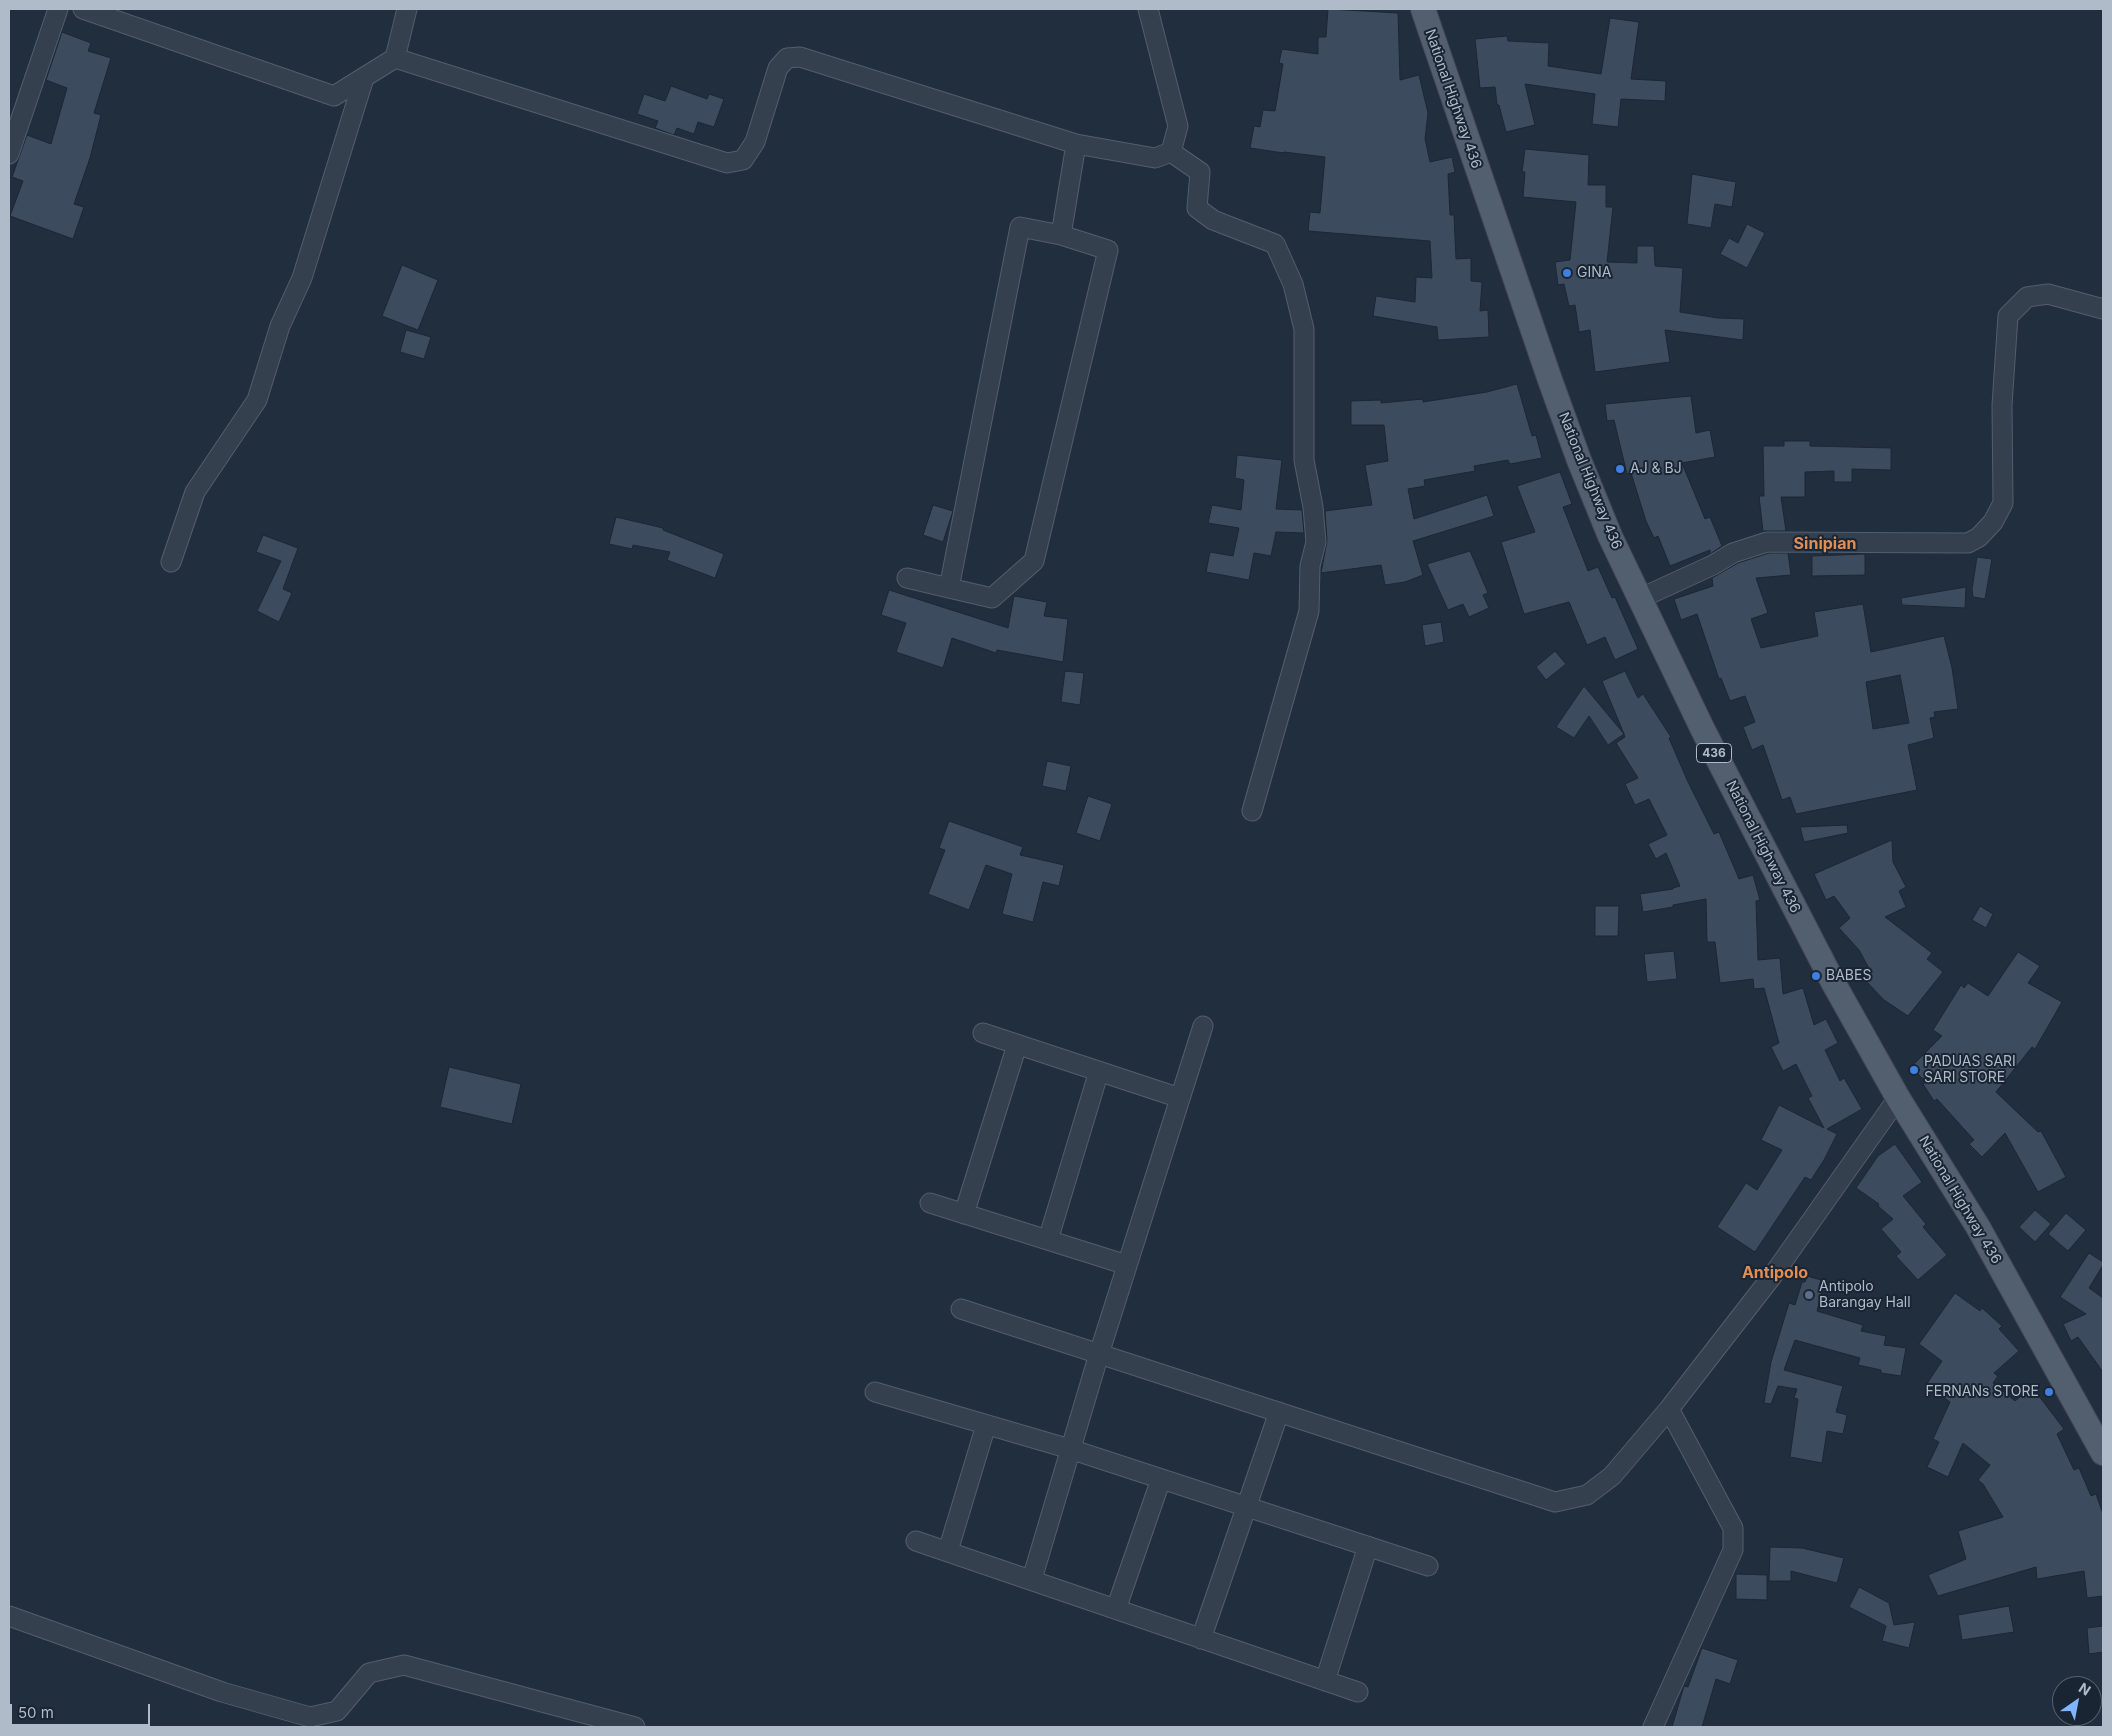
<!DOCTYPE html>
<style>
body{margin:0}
#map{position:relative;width:2112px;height:1736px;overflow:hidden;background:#212e3e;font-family:Inter,sans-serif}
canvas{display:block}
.frame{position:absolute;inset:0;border:10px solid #b0bbca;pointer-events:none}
.north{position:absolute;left:2052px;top:1676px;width:50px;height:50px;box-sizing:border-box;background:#1a2533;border:1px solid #56616f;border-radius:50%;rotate:33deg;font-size:14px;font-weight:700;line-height:20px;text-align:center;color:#b0bbca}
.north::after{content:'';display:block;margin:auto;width:18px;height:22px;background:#80b4ff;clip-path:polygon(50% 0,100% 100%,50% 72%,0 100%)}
.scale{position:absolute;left:10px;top:1704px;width:140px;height:22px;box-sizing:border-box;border:2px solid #b0bbca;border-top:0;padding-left:6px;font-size:15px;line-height:18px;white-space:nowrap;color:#b0bbca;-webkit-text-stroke:4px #1a2533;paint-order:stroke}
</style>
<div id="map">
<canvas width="2112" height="1736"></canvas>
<div class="frame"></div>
<div class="north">N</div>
<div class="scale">50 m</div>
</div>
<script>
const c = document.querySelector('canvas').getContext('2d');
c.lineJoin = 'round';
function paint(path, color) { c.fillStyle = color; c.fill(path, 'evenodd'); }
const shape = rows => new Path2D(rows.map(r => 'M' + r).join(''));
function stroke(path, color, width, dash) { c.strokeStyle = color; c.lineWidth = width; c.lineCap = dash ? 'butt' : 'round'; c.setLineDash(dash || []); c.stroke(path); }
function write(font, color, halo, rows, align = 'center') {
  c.font = font + ' Inter,sans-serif'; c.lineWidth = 4; c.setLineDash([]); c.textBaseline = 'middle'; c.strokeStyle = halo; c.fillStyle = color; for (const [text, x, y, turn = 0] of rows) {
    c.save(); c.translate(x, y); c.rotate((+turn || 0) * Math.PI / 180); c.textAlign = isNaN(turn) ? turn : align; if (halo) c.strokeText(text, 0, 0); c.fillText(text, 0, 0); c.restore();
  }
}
const building = shape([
 [1328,9,1398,13,1400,80,1419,75,1428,113,1425,139,1430,162,1452,157,1455,172,1448,174,1450,215,1454,215,1456,259,1471,258,1471,281,1482,282,1480,311,1488,310,1489,337,1438,340,1437,327,1373,316,1376,296,1415,302,1416,277,1432,278,1430,241,1308,231,1310,212,1320,213,1325,157,1284,152,1284,153,1250,148,1254,126,1260,127,1263,110,1275,111,1283,64,1279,63,1282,49,1318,54,1318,37,1326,37,1328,9],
 [1610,18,1639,22,1631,79,1666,81,1665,101,1621,99,1618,127,1592,124,1595,94,1525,84,1535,125,1506,132,1499,105,1497,105,1495,87,1480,88,1475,39,1507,36,1508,41,1549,43,1548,66,1601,74,1610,18],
 [62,32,91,43,88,51,111,58,94,113,101,115,90,158,74,204,84,207,73,239,10,216,23,181,12,177,27,135,51,144,67,88,46,80,62,32],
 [671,86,707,99,709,94,724,99,714,127,698,122,694,134,677,128,674,135,655,128,658,121,637,114,644,94,665,101,671,86],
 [1525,149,1589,155,1588,185,1606,185,1606,207,1613,207,1607,262,1637,263,1637,246,1654,246,1655,266,1683,268,1680,312,1718,318,1744,319,1743,340,1665,330,1670,362,1595,372,1590,330,1579,332,1575,305,1569,306,1564,284,1558,285,1555,262,1570,260,1576,202,1523,197,1525,172,1522,172,1525,149],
 [1692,174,1736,182,1732,207,1715,204,1711,228,1687,224,1692,174],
 [1747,224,1765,233,1747,268,1720,254,1729,238,1738,243,1747,224],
 [402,265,438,280,418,330,382,316,402,265],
 [406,330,431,337,424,359,400,352,406,330],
 [1517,384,1532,436,1536,435,1542,458,1510,464,1508,460,1474,466,1475,471,1424,480,1425,486,1408,489,1414,519,1487,495,1494,516,1413,541,1423,575,1405,582,1385,585,1381,565,1321,573,1327,541,1325,511,1372,505,1365,465,1388,461,1384,425,1351,425,1351,401,1381,400,1381,403,1423,399,1423,402,1487,392,1517,384],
 [1691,396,1696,433,1710,430,1715,457,1682,463,1705,519,1710,517,1722,546,1710,554,1710,550,1670,566,1658,536,1654,538,1646,521,1631,473,1627,474,1614,420,1607,421,1605,404,1691,396],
 [1784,441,1810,441,1810,446,1891,448,1891,470,1852,469,1852,482,1834,482,1834,471,1805,472,1805,497,1781,497,1786,531,1763,531,1759,496,1764,496,1763,446,1784,446,1784,441],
 [1237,455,1282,460,1276,509,1302,510,1304,533,1276,532,1271,556,1254,553,1249,580,1206,572,1210,552,1233,556,1239,528,1208,523,1212,505,1241,510,1244,480,1235,478,1237,455],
 [1560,472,1572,504,1563,507,1588,571,1598,567,1612,598,1615,597,1638,649,1615,660,1605,637,1587,645,1569,602,1524,614,1501,542,1535,532,1517,486,1560,472],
 [933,505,953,511,943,542,923,535,933,505],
 [616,517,663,528,663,530,724,554,715,578,667,560,670,552,633,545,632,549,609,544,616,517],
 [263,535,298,548,283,589,292,593,279,622,257,611,281,561,256,552,263,535],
 [1470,551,1488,593,1483,595,1489,608,1469,617,1463,604,1448,610,1427,564,1470,551],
 [1769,553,1788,553,1791,575,1756,578,1768,613,1751,619,1761,648,1818,636,1814,612,1863,604,1871,652,1944,636,1952,668,1958,709,1934,712,1935,717,1930,718,1934,738,1908,745,1917,790,1796,814,1790,797,1782,800,1763,745,1752,750,1743,727,1755,722,1745,696,1730,701,1721,678,1719,679,1697,614,1681,620,1674,599,1713,586,1712,578,1738,563,1769,553],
 [1900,675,1909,723,1873,729,1866,682,1900,675],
 [1865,554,1865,575,1812,576,1812,556,1865,554],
 [1977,557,1992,559,1985,599,1973,597,1972,589,1977,557],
 [1966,587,1965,608,1902,605,1901,598,1966,587],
 [889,590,1008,628,1014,596,1047,602,1044,616,1068,619,1063,662,997,650,996,653,952,638,943,668,896,652,906,623,881,615,889,590],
 [1441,622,1444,642,1425,646,1422,625,1441,622],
 [1555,651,1566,664,1546,680,1536,667,1555,651],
 [1065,671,1084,673,1080,705,1061,702,1065,671],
 [1625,671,1638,698,1643,694,1671,737,1669,738,1688,782,1714,834,1719,832,1739,879,1753,875,1760,900,1756,901,1758,960,1780,958,1783,994,1803,988,1814,1025,1826,1019,1838,1043,1825,1050,1840,1081,1844,1078,1862,1109,1827,1129,1837,1134,1824,1160,1811,1180,1805,1177,1755,1252,1717,1227,1746,1183,1757,1190,1782,1150,1761,1140,1779,1105,1824,1128,1808,1098,1812,1096,1796,1064,1783,1071,1771,1047,1779,1043,1764,988,1754,989,1753,979,1720,983,1715,942,1707,942,1706,899,1673,905,1673,907,1643,912,1640,894,1673,889,1673,888,1680,886,1666,853,1656,859,1648,844,1667,835,1649,799,1635,805,1625,784,1638,778,1616,743,1625,737,1624,734,1608,745,1589,716,1574,738,1556,727,1584,686,1624,734,1602,681,1625,671],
 [1047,761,1071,766,1066,791,1042,786,1047,761],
 [1088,796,1112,804,1100,841,1076,833,1088,796],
 [949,821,1023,847,1020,855,1064,865,1059,886,1043,882,1033,922,1002,914,1012,874,986,865,969,910,928,894,945,850,939,848,949,821],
 [1847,825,1848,833,1804,842,1800,827,1847,825],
 [1892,840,1893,862,1906,887,1899,891,1906,907,1885,917,1932,953,1927,959,1943,972,1908,1016,1884,1000,1864,979,1871,972,1859,950,1839,928,1850,918,1834,896,1826,900,1814,874,1892,840],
 [1595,906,1619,906,1618,936,1595,936,1595,906],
 [1980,906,1993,914,1986,928,1972,920,1980,906],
 [1674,951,1677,979,1647,982,1644,954,1674,951],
 [2018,952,2040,966,2028,983,2062,1002,2035,1049,2032,1047,1996,1092,2038,1132,2041,1131,2066,1177,2038,1192,2005,1133,1982,1157,1969,1144,1974,1140,1937,1099,1934,1101,1923,1084,1926,1082,1911,1067,1942,1036,1933,1030,1961,985,1964,988,1968,983,1988,996,2018,952],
 [449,1067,521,1084,512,1124,440,1107,449,1067],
 [1895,1144,1922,1182,1903,1196,1926,1224,1923,1227,1947,1255,1918,1280,1896,1256,1901,1252,1881,1229,1893,1219,1878,1206,1879,1204,1856,1188,1878,1156,1895,1144],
 [2035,1210,2051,1224,2035,1242,2019,1227,2035,1210],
 [2066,1213,2086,1230,2068,1251,2048,1234,2066,1213],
 [2089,1253,2103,1262,2103,1265,2089,1288,2103,1298,2103,1372,2078,1337,2071,1341,2063,1324,2086,1314,2060,1297,2089,1253],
 [1807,1276,1821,1280,1819,1287,1823,1288,1817,1311,1863,1325,1861,1331,1886,1336,1884,1345,1906,1348,1901,1376,1881,1373,1881,1370,1858,1365,1860,1358,1795,1340,1784,1370,1843,1386,1836,1412,1847,1415,1843,1434,1827,1431,1822,1463,1790,1457,1798,1399,1794,1398,1797,1389,1778,1386,1771,1404,1764,1403,1771,1362,1789,1303,1795,1305,1802,1282,1805,1282,1807,1276],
 [1955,1293,1980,1311,1982,1308,2002,1326,1999,1329,2019,1351,1994,1373,1998,1376,1993,1383,2015,1401,2032,1387,2064,1429,2057,1434,2074,1470,2079,1468,2091,1496,2096,1494,2103,1514,2103,1596,2087,1598,2084,1571,2037,1579,2036,1567,1938,1596,1928,1575,1966,1559,1958,1531,2003,1517,1983,1484,1978,1480,1990,1465,1963,1443,1948,1477,1927,1467,1939,1442,1933,1439,1950,1402,1926,1385,1942,1361,1919,1344,1955,1293],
 [1770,1547,1802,1548,1844,1558,1837,1583,1791,1571,1791,1581,1769,1581,1770,1547],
 [1736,1574,1767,1575,1767,1600,1736,1599,1736,1574],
 [1859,1587,1889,1603,1894,1625,1915,1622,1909,1648,1882,1641,1886,1626,1849,1607,1859,1587],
 [2009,1606,2014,1632,1962,1640,1958,1615,2009,1606],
 [2103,1626,2103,1652,2089,1654,2087,1628,2103,1626],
 [1702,1648,1738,1660,1730,1684,1716,1679,1702,1727,1672,1727,1684,1686,1688,1687,1702,1648]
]);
paint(building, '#3c4c5e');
stroke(building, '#1c2735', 1);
const minor = shape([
 [83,9,334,96,395,58,727,163,743,160,755,142,778,68,787,58,800,57,1076,144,1155,158,1171,152],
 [1148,9,1178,126,1171,152],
 [395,58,407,9],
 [1171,152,1200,172,1197,208,1213,220,1275,244,1293,284,1304,329,1304,460,1313,507,1316,542,1310,566,1309,611,1252,811],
 [9,154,58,9],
 [1061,235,1076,144],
 [171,562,195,492,257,400,280,326,302,278,364,78],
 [907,578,949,588,992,598,1034,561,1108,250,1061,235,1020,227,949,588],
 [1641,598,1713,565,1733,553,1767,542,1968,543,1979,537,1993,522,2003,503,2002,405,2008,316,2027,297,2048,294,2103,309],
 [983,1033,1180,1098],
 [930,1203,1127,1265],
 [964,1214,1017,1045],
 [1048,1240,1099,1071],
 [961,1309,1555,1502,1587,1495,1612,1476,1669,1409,1773,1275,1898,1098],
 [875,1392,1070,1449,1428,1566],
 [916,1541,1358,1692],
 [948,1551,986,1425],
 [1032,1579,1099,1354,1203,1026],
 [1116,1609,1161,1479],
 [9,1616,222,1692,310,1717,337,1711,369,1673,404,1665,635,1727],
 [1201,1639,1279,1412],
 [1325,1681,1368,1546],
 [1653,1727,1733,1550,1733,1528,1669,1409]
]);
const major = shape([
 [1423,9,1550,380,1579,460,1610,536,1703,730,1834,984,1898,1098,1978,1227,2103,1453]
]);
stroke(minor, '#535e6c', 21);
stroke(major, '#3e4957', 26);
stroke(minor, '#35404e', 19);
stroke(major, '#525f6f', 24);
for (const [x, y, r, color] of [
 [1567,273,5,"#3f7fe0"],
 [1620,469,5,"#3f7fe0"],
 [1816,976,5,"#3f7fe0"],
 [1914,1070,5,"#3f7fe0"],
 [1809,1295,5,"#5c6f8a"],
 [2049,1392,5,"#3f7fe0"]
]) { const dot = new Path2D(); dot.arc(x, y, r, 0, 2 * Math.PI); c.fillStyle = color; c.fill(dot); stroke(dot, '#1a2533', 2); }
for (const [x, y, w] of [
 [1714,753,35]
]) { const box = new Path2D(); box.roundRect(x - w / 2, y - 9.5, w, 19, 4); c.fillStyle = '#1a2533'; c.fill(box); stroke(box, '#b0bbca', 1); }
write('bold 12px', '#b0bbca', null, [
 ["436",1714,753]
]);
write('14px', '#b0bbca', '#1a2533', [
 ["National Highway 436",1453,99,71],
 ["National Highway 436",1590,481,68],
 ["National Highway 436",1763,847,63],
 ["National Highway 436",1960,1200,59]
]);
write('14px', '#b0bbca', '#1a2533', [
 ["GINA",1577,273],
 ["AJ & BJ",1630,469],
 ["BABES",1826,976],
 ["PADUAS SARI",1924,1062],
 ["SARI STORE",1924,1078],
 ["Antipolo",1819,1287],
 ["Barangay Hall",1819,1303],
 ["FERNANs STORE",2039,1392,"right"]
], 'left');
write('bold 16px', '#df8e56', '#1a2533', [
 ["Sinipian",1825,544],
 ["Antipolo",1775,1273]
]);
</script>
